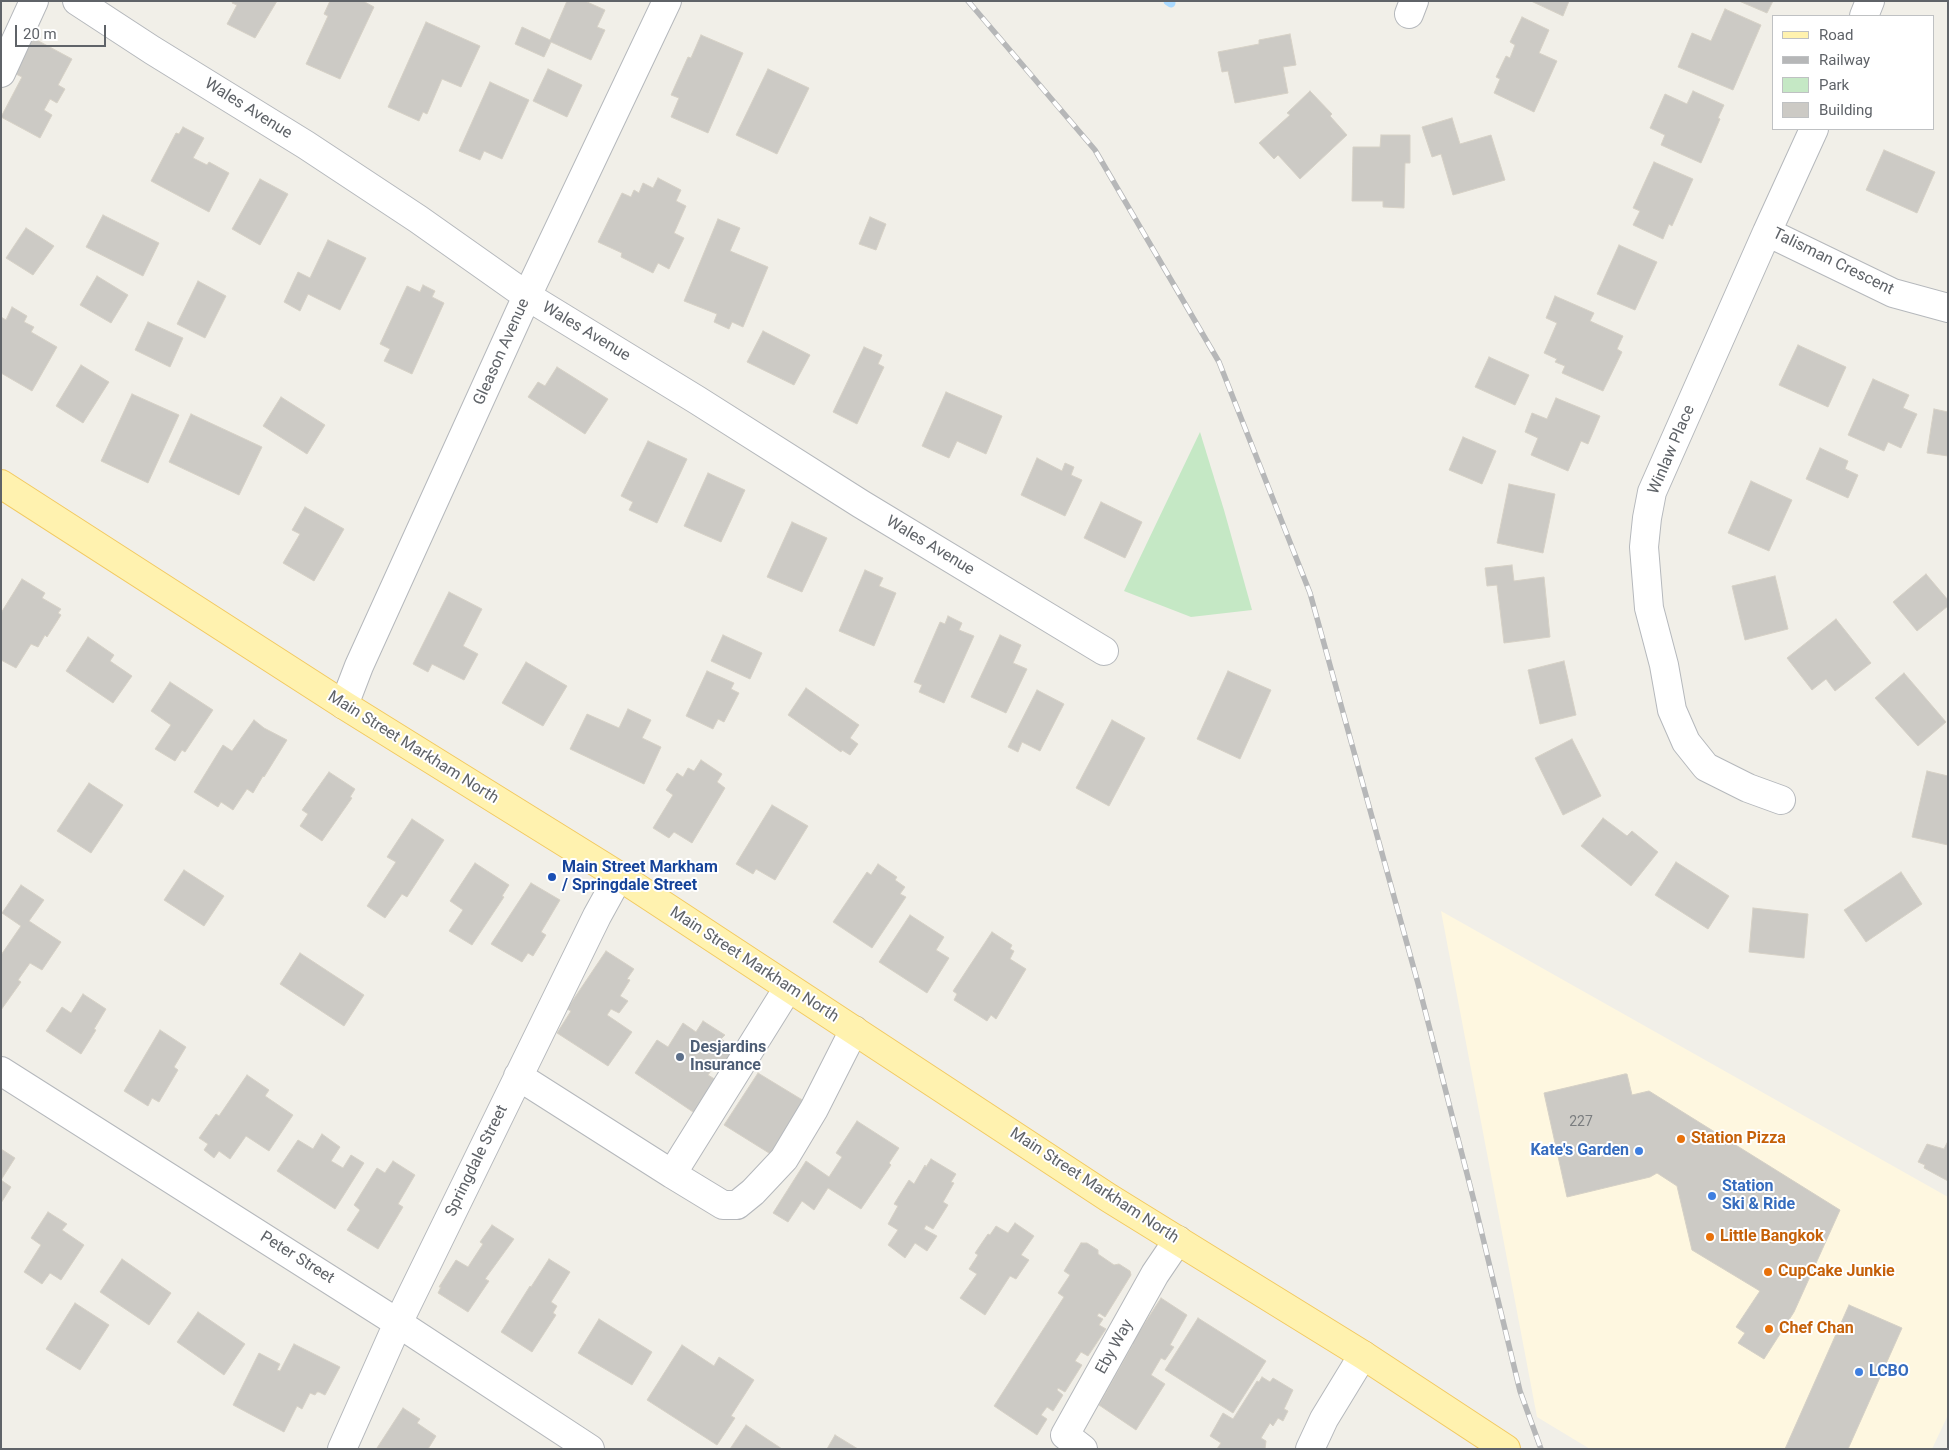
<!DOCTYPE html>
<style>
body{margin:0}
#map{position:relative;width:1949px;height:1450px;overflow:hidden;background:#f1efe8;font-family:Roboto,sans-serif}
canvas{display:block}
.frame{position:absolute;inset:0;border:2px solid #5f6368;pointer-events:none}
.legend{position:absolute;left:1772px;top:15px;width:162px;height:115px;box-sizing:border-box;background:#fff;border:1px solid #bfc1c3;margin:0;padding:6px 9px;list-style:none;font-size:15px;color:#5f6368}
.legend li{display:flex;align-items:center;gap:10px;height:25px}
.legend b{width:25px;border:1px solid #bfc1c3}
.scale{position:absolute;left:15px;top:25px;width:91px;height:22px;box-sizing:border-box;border:2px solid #5f6368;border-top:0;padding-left:6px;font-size:15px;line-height:18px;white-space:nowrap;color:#5f6368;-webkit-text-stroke:4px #fff;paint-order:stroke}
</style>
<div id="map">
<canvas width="1949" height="1450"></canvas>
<div class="frame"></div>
<ul class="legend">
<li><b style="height:6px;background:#fff2af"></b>Road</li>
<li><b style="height:6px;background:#b6b7b8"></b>Railway</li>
<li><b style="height:14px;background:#c5e8c5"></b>Park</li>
<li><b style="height:14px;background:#cccac5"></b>Building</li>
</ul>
<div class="scale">20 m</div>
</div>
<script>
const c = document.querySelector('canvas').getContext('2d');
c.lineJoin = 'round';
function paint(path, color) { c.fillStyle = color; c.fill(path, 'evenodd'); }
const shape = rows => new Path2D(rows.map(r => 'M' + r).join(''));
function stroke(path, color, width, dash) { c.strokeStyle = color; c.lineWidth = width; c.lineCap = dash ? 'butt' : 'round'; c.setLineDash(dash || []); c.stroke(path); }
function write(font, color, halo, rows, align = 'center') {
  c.font = font + ' Roboto,sans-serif'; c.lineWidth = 4; c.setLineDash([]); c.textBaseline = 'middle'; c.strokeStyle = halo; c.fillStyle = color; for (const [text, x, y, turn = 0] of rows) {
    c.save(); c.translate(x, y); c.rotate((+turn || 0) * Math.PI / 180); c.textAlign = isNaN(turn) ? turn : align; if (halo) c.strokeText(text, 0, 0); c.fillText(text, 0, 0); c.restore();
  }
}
paint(shape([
 [1441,911,1948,1197,1948,1415,1932,1449,1590,1449,1537,1417]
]), '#fef7e0');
paint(shape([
 [1200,432,1224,510,1252,610,1191,617,1124,591]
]), '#c5e8c5');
stroke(shape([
 [1168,1,1171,3]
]), '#aadaff', 9);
const building = shape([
 [233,1,277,1,255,38,227,24,237,5,232,3,233,1],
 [330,1,363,1,374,7,340,79,306,64,328,16,324,14,330,1],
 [567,1,585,1,605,10,597,27,605,30,591,60,551,42,544,57,515,44,522,27,550,40,567,1],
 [1531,1,1569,1,1563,16,1531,1],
 [1739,1,1773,1,1767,13,1739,1],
 [1725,9,1761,25,1733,90,1678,67,1692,33,1711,41,1725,9],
 [1522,17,1549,30,1539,53,1557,61,1534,112,1494,93,1500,79,1496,77,1506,56,1510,58,1515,45,1510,42,1522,17],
 [426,22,480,46,461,87,442,79,427,114,423,112,419,121,388,107,426,22],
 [1290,34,1296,65,1283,67,1288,93,1235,103,1228,71,1222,72,1218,52,1259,44,1259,40,1290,34],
 [701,35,743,53,708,133,671,117,679,98,671,95,688,57,691,58,701,35],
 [33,38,72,59,58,85,65,89,57,103,50,99,44,110,52,115,40,138,1,117,22,77,14,73,33,38],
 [548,69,582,85,567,117,533,101,548,69],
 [768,69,809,88,777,154,736,135,768,69],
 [490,82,529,100,502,159,484,151,480,160,459,151,490,82],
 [1310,91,1332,114,1330,116,1347,135,1300,179,1278,155,1274,159,1259,143,1290,115,1287,113,1310,91],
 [1693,91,1724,105,1718,118,1720,119,1701,163,1661,145,1665,135,1650,128,1665,94,1687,104,1693,91],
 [1452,118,1460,144,1491,135,1505,180,1453,195,1441,154,1432,157,1422,127,1452,118],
 [183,127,204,138,193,158,207,165,209,162,229,173,209,212,151,181,176,133,179,134,183,127],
 [1381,135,1410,135,1410,163,1405,163,1404,208,1383,207,1383,201,1352,201,1353,147,1380,147,1381,135],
 [1884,150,1935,172,1917,213,1866,190,1884,150],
 [1654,162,1693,179,1672,226,1669,224,1663,239,1633,225,1640,211,1633,208,1654,162],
 [658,178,681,190,676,201,686,206,674,233,684,238,669,269,658,263,653,273,621,257,622,253,598,242,622,193,631,197,634,190,639,193,643,183,653,188,658,178],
 [260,179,288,194,260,245,232,229,260,179],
 [103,215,159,243,143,276,86,247,103,215],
 [870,217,886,224,876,250,859,244,870,217],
 [718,219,740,228,730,251,768,267,743,327,732,322,729,329,714,322,717,314,684,301,718,219],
 [26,228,54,246,33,275,6,258,26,228],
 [328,240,366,258,340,310,308,294,300,311,284,302,298,272,310,278,328,240],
 [1619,245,1657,262,1635,310,1597,294,1619,245],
 [97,276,128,295,111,323,80,305,97,276],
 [198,281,226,296,205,338,177,324,198,281],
 [423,285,435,291,432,297,444,303,412,374,384,361,390,349,380,344,407,286,420,292,423,285],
 [1555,296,1594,313,1590,321,1623,336,1617,349,1622,352,1603,391,1562,373,1565,366,1555,362,1557,359,1544,353,1557,323,1546,318,1555,296],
 [12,307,27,316,24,322,34,327,31,332,57,347,32,391,1,373,1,317,6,320,12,307],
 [148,322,183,338,170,367,135,350,148,322],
 [763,331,810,355,794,385,747,362,763,331],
 [1798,345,1846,367,1828,407,1779,385,1798,345],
 [864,347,882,355,878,364,884,367,857,424,833,412,864,347],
 [1489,357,1529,375,1515,405,1475,387,1489,357],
 [81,365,109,382,83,423,56,406,81,365],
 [557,367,608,399,585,434,528,397,538,382,545,386,557,367],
 [1873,379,1909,395,1903,408,1917,414,1901,448,1888,442,1884,451,1848,435,1873,379],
 [946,392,1002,416,986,454,957,441,949,458,922,446,946,392],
 [132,394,179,415,148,483,101,461,132,394],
 [281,397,325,425,307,454,263,426,281,397],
 [1556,398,1600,416,1588,444,1581,441,1568,471,1531,455,1538,438,1525,432,1532,413,1547,419,1556,398],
 [1934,409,1948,412,1948,456,1927,453,1934,409],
 [191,414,262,447,239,495,169,462,191,414],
 [1463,437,1496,451,1482,484,1449,470,1463,437],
 [648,441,687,459,657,523,629,510,633,502,621,496,648,441],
 [1820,448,1848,461,1845,469,1858,475,1848,498,1806,479,1820,448],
 [1037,458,1062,471,1065,463,1074,467,1071,475,1082,480,1065,516,1021,495,1037,458],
 [708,473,745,490,721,542,684,526,708,473],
 [1751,481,1792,500,1769,551,1728,533,1751,481],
 [1509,484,1555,494,1543,553,1497,543,1509,484],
 [1101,502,1142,522,1125,558,1084,538,1101,502],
 [305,507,344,529,314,581,283,563,300,534,292,530,305,507],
 [792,522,827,538,802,592,767,577,792,522],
 [1512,565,1514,581,1544,577,1550,637,1504,643,1497,585,1487,586,1485,568,1512,565],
 [865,570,883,578,879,586,896,593,874,646,839,631,865,570],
 [1926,574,1948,600,1948,606,1917,631,1893,602,1926,574],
 [1775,576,1788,629,1745,640,1732,586,1775,576],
 [22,579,45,593,42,598,61,609,58,613,61,615,47,637,45,635,38,647,31,644,16,668,1,660,1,613,22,579],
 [449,592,482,609,463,646,478,654,464,680,432,664,428,672,413,664,449,592],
 [948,616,962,623,959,630,974,636,944,703,919,692,922,685,914,682,940,622,945,624,948,616],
 [1836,619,1871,663,1835,691,1826,679,1812,690,1787,658,1836,619],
 [723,635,762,653,750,679,711,661,723,635],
 [1000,635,1021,645,1013,663,1027,669,1006,713,971,697,1000,635],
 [88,637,114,655,110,661,132,676,113,703,66,671,88,637],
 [1564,661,1576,715,1540,724,1528,670,1564,661],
 [526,662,567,686,543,726,502,703,526,662],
 [707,671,734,683,731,689,739,693,724,722,718,719,713,729,686,716,707,671],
 [1228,671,1271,690,1240,759,1197,739,1228,671],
 [1904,673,1946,722,1918,746,1875,698,1904,673],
 [170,682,213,710,185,752,182,750,175,761,155,749,171,725,151,711,170,682],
 [806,688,859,725,850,738,858,744,850,755,842,750,841,752,788,715,806,688],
 [1037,690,1064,704,1040,751,1022,742,1018,752,1008,747,1037,690],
 [628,709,651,720,642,738,661,747,644,784,570,749,587,714,619,728,628,709],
 [254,720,264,728,287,740,264,777,263,776,253,793,247,789,233,810,221,802,218,807,194,792,223,745,232,751,254,720],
 [1112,720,1145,738,1109,806,1076,788,1112,720],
 [1572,739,1601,796,1563,815,1535,758,1572,739],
 [701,760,722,774,717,782,725,788,692,843,674,832,669,838,653,828,673,795,666,790,677,773,683,777,688,768,694,771,701,760],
 [1927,771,1948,776,1948,845,1912,837,1927,771],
 [329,772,355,789,350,797,352,798,322,841,300,826,308,814,302,810,329,772],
 [89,783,123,805,91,853,57,831,89,783],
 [772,805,808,826,775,880,756,869,753,874,736,864,772,805],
 [1603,818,1627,836,1632,831,1658,852,1631,886,1581,846,1603,818],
 [412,819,444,840,407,897,402,894,385,918,367,906,396,862,387,857,412,819],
 [1676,862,1729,896,1708,929,1655,895,1676,862],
 [475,863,509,885,502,896,504,897,472,945,449,931,463,910,450,901,475,863],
 [878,864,897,877,895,880,905,887,900,894,906,897,872,948,833,922,867,872,871,875,878,864],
 [184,870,224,896,204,926,164,900,184,870],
 [1901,872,1922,904,1866,942,1844,910,1901,872],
 [531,883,560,900,541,932,546,935,533,956,528,953,522,962,491,944,531,883],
 [21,885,44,900,29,921,61,942,42,970,30,963,18,980,21,982,1,1010,1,955,21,926,2,913,21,885],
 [1753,908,1808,914,1804,958,1749,952,1753,908],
 [910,915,944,937,936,950,949,958,927,993,879,962,910,915],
 [992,932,1012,945,1010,949,1014,951,1010,959,1026,969,996,1019,991,1015,987,1021,954,1000,957,994,953,991,992,932],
 [606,951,634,969,627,979,630,980,620,996,628,1001,619,1013,611,1009,607,1015,632,1032,608,1066,557,1033,571,1011,567,1009,606,951],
 [300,953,364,995,344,1026,280,984,300,953],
 [83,994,106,1009,94,1029,96,1030,81,1054,46,1031,62,1007,71,1013,83,994],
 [703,1021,725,1035,721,1039,734,1048,723,1066,717,1062,708,1075,721,1083,699,1116,635,1073,657,1040,668,1047,683,1023,696,1032,703,1021],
 [160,1030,186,1047,174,1067,178,1070,159,1102,152,1098,148,1106,124,1091,160,1030],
 [758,1073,809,1104,777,1158,724,1125,758,1073],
 [1625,1074,1627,1074,1632,1095,1649,1091,1840,1210,1794,1312,1764,1359,1738,1343,1745,1333,1736,1327,1760,1291,1692,1250,1677,1186,1657,1173,1650,1177,1567,1197,1544,1093,1625,1074],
 [247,1075,269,1090,265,1096,293,1115,269,1151,246,1136,230,1159,219,1151,214,1158,204,1150,208,1144,199,1138,216,1114,219,1116,247,1075],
 [857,1121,899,1148,889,1163,891,1165,861,1209,828,1188,814,1210,802,1201,788,1222,773,1213,806,1161,829,1177,842,1157,836,1153,857,1121],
 [322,1134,340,1147,331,1161,343,1168,351,1155,364,1163,335,1209,277,1171,298,1140,313,1149,322,1134],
 [1948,1141,1948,1181,1924,1168,1925,1165,1918,1162,1927,1144,1944,1149,1948,1141],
 [1,1149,15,1158,1,1180,1,1149],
 [931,1159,956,1174,951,1182,954,1183,943,1202,948,1205,933,1229,926,1225,924,1229,937,1236,927,1251,915,1243,905,1258,888,1245,898,1230,888,1224,898,1206,894,1204,909,1180,914,1184,925,1165,926,1167,931,1159],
 [393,1161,415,1175,398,1204,403,1207,378,1249,347,1230,360,1210,354,1205,377,1168,385,1173,393,1161],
 [1,1180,11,1187,1,1203,1,1180],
 [48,1212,67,1224,62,1230,84,1245,61,1280,50,1273,42,1284,24,1272,41,1245,31,1238,48,1212],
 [1015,1223,1034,1236,1021,1255,1029,1260,1016,1279,1010,1276,985,1315,960,1298,977,1274,969,1269,978,1255,975,1253,988,1234,990,1235,996,1226,1008,1233,1015,1223],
 [492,1225,514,1239,485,1279,489,1281,468,1312,438,1293,441,1287,439,1287,456,1260,468,1267,483,1244,480,1242,492,1225],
 [1081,1243,1087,1243,1098,1250,1098,1254,1114,1265,1119,1264,1130,1271,1131,1275,1105,1317,1099,1313,1097,1316,1103,1319,1099,1325,1106,1329,1088,1356,1081,1352,1075,1361,1082,1365,1065,1392,1058,1388,1057,1390,1063,1395,1053,1411,1047,1407,1041,1415,1047,1419,1037,1435,994,1406,1064,1297,1058,1293,1070,1275,1064,1271,1081,1243],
 [122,1259,171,1293,149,1325,100,1292,122,1259],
 [549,1259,570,1272,551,1302,557,1306,553,1313,556,1315,532,1352,501,1332,530,1286,531,1287,549,1259],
 [1161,1298,1187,1315,1170,1345,1174,1347,1165,1360,1161,1358,1151,1375,1165,1384,1136,1430,1099,1405,1133,1344,1132,1343,1161,1298],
 [75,1303,109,1325,80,1370,46,1349,75,1303],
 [1849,1305,1902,1328,1848,1449,1785,1449,1849,1305],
 [198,1312,245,1344,224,1375,177,1342,198,1312],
 [1198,1318,1266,1361,1233,1413,1165,1370,1198,1318],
 [599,1319,652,1352,632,1385,578,1353,599,1319],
 [294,1344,340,1367,325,1395,319,1392,317,1392,315,1395,310,1393,302,1409,297,1406,284,1432,233,1405,259,1353,280,1364,277,1370,280,1371,294,1344],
 [682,1345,714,1366,719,1357,754,1380,731,1416,735,1418,717,1445,647,1400,682,1345],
 [1262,1377,1270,1382,1273,1378,1293,1390,1284,1409,1288,1411,1283,1421,1278,1418,1273,1426,1270,1423,1261,1438,1266,1441,1265,1449,1217,1449,1221,1443,1210,1436,1223,1413,1233,1419,1257,1381,1259,1382,1262,1377],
 [403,1408,420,1419,417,1423,436,1436,428,1449,377,1448,403,1408],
 [746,1425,782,1449,730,1449,746,1425],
 [835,1435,858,1449,827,1449,835,1435]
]);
paint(building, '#cccac5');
stroke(building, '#d6d1c6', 1);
const minor = shape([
 [77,1,152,50,306,145,418,219,527,296,697,400,861,504,1104,651],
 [1409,14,1414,1],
 [1864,16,1870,1],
 [1,73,34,1],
 [1814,129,1767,232,1893,293,1948,308],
 [1767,232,1652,492,1647,518,1644,547,1649,608,1664,665,1672,710,1686,742,1706,767,1748,788,1781,800],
 [344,705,359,666,527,296,667,1],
 [1,1071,398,1323,590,1449],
 [518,1076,672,1174,788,988],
 [672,1174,723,1205,737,1205,753,1192,784,1159,814,1109,854,1030],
 [342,1449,398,1323,597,916,619,876],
 [1083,1449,1065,1435,1155,1274,1178,1240],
 [1310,1449,1324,1419,1363,1355]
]);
const major = shape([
 [1,484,344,705,619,876,1109,1198,1363,1355,1506,1449]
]);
stroke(minor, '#b5b8bc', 30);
stroke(major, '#f2c960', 30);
stroke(minor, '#fff', 28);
stroke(major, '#fff2af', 28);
const rail = shape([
 [968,1,1095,150,1219,362,1310,593,1419,987,1474,1201,1520,1391,1541,1449]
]);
stroke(rail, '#b6b7b8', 5.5);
stroke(rail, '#fff', 4, [11]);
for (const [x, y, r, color] of [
 [552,877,5,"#1a4fb4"],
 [680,1057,5,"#5c6f8a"],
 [1681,1139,5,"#e8710a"],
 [1639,1151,5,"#3f7fe0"],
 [1712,1196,5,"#3f7fe0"],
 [1710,1237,5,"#e8710a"],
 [1768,1272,5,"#e8710a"],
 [1769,1329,5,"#e8710a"],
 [1859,1372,5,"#3f7fe0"]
]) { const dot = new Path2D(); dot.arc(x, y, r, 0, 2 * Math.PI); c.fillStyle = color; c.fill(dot); stroke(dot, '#fff', 2); }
write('14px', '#7a7d7f', null, [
 ["227",1581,1122]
]);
write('16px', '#5f6368', '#fff', [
 ["Wales Avenue",248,109,32],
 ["Talisman Crescent",1833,262,26],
 ["Wales Avenue",586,332,31],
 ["Gleason Avenue",502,352,-66],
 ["Winlaw Place",1672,450,-67],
 ["Wales Avenue",930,546,31],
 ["Main Street Markham North",413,748,32],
 ["Main Street Markham North",754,965,33],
 ["Springdale Street",477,1161,-64],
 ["Main Street Markham North",1094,1186,33],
 ["Peter Street",297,1258,32],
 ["Eby Way",1115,1347,-61]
]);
write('bold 16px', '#164399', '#fff', [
 ["Main Street Markham",562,868],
 ["/ Springdale Street",562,886]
], 'left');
write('bold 16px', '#4e5e75', '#fff', [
 ["Desjardins",690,1048],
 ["Insurance",690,1066]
], 'left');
write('bold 16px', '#c56008', '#fff', [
 ["Station Pizza",1691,1139],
 ["Little Bangkok",1720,1237],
 ["CupCake Junkie",1778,1272],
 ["Chef Chan",1779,1329]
], 'left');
write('bold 16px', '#366cbe', '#fff', [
 ["Kate's Garden",1629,1151,"right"],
 ["Station",1722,1187],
 ["Ski & Ride",1722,1205],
 ["LCBO",1869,1372]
], 'left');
</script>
